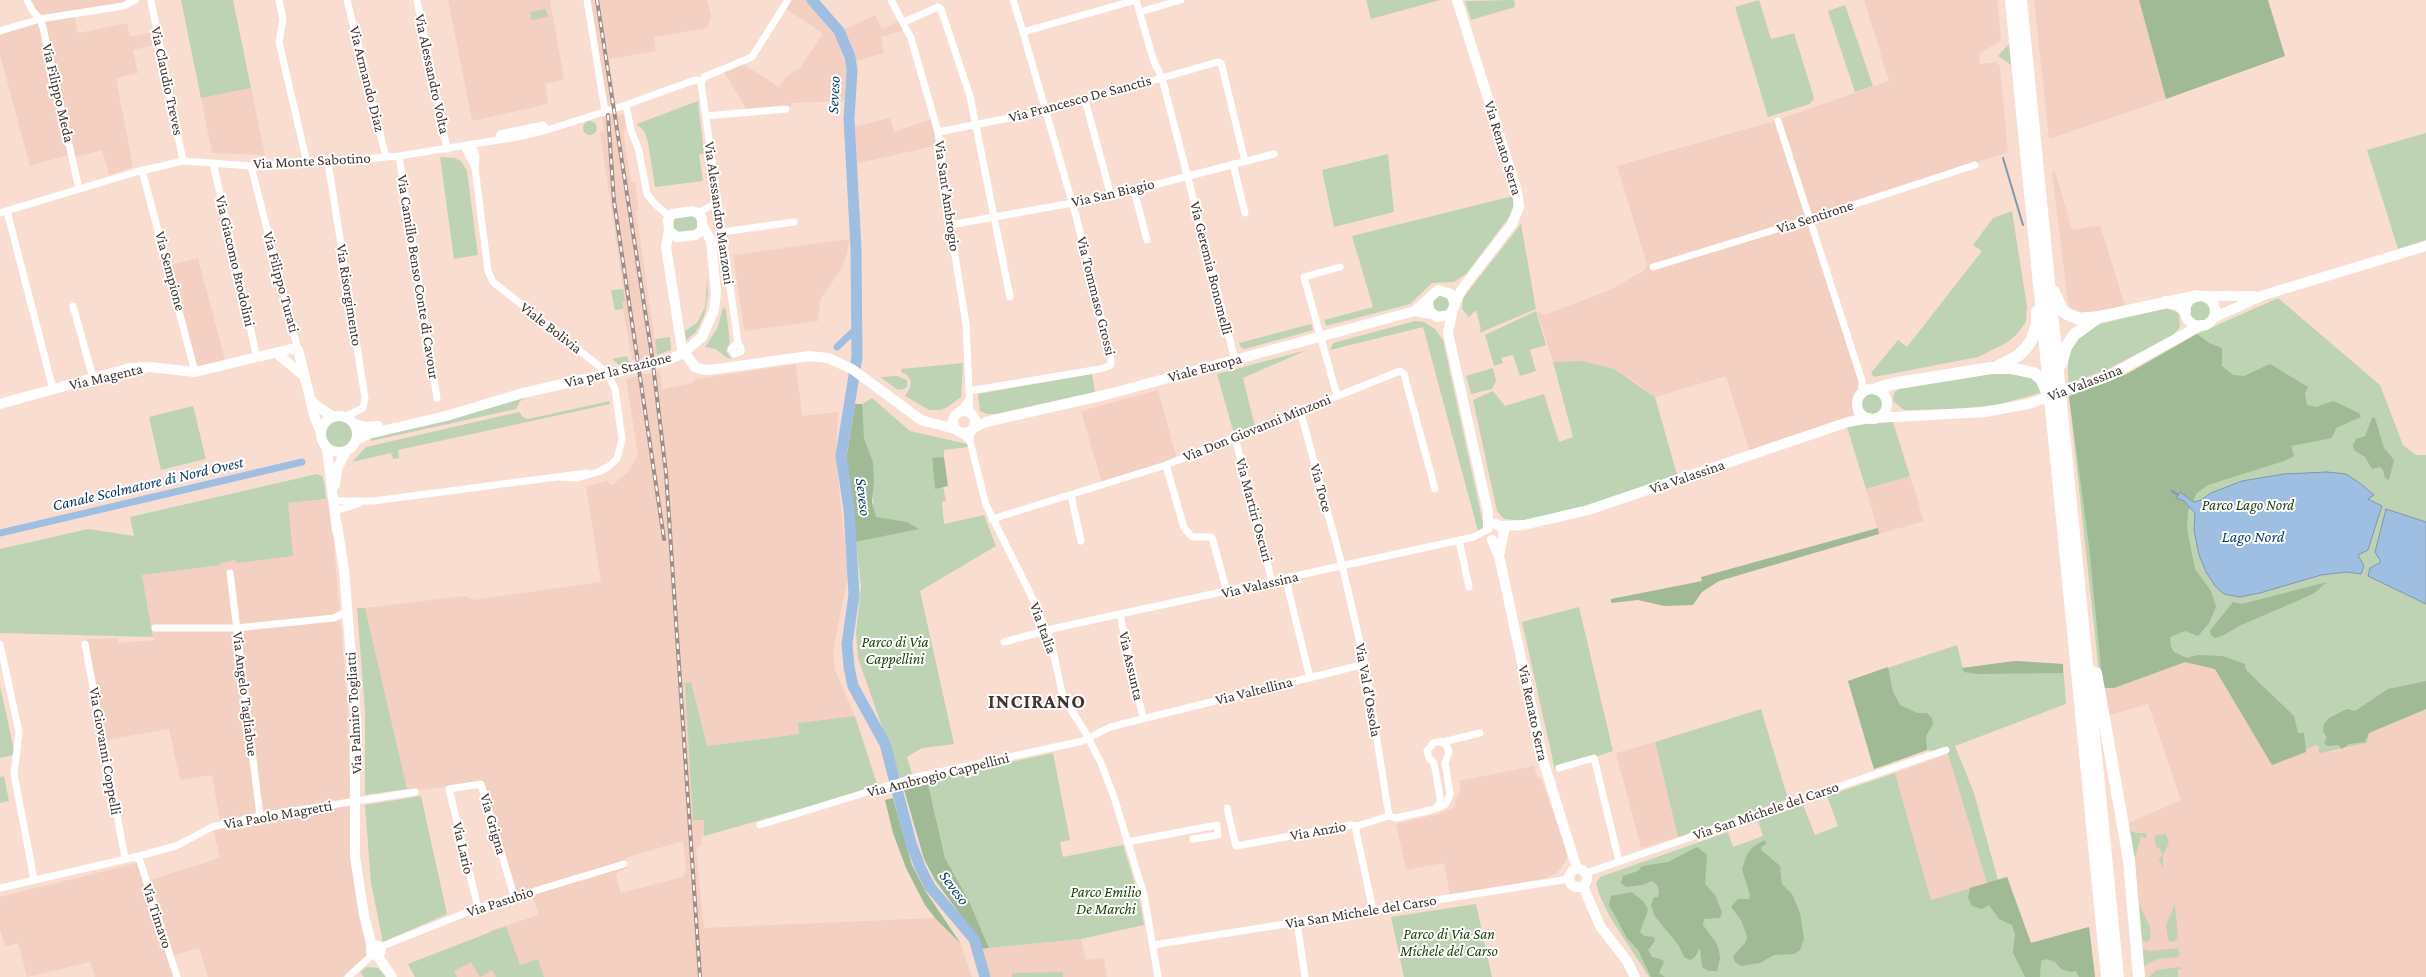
<!DOCTYPE html>
<style>
body{margin:0}
canvas{display:block;background:#f9ddd1}
</style>
<canvas width="2426" height="977"></canvas>
<script>
const c = document.querySelector('canvas').getContext('2d');
c.lineJoin = 'round';
function paint(path, color) { c.fillStyle = color; c.fill(path, 'evenodd'); }
const shape = rows => new Path2D(rows.map(r => 'M' + r).join(''));
function stroke(path, color, width, dash) { c.strokeStyle = color; c.lineWidth = width; c.lineCap = dash ? 'butt' : 'round'; c.setLineDash(dash || []); c.stroke(path); }
function write(font, color, halo, rows, align = 'center') {
  c.font = font + ' "Crimson Pro",serif'; c.lineWidth = 4; c.setLineDash([]); c.textBaseline = 'middle'; c.strokeStyle = halo; c.fillStyle = color; for (const [text, x, y, turn = 0] of rows) {
    c.save(); c.translate(x, y); c.rotate((+turn || 0) * Math.PI / 180); c.textAlign = isNaN(turn) ? turn : align; if (halo) c.strokeText(text, 0, 0); c.fillText(text, 0, 0); c.restore();
  }
}
paint(shape([
 [29,0,132,0,74,13,78,33,127,23,130,37,153,32,155,45,133,50,138,73,116,78,133,167,109,175,102,150,78,156,68,155,30,166,0,55,0,29,38,18],
 [448,0,550,0,564,79,545,84,548,104,472,121],
 [589,0,707,0,711,15,708,28,654,37,656,51,609,59,616,103,606,106],
 [790,0,806,0,838,40,847,72,844,101,791,103,791,106,748,111,724,72,743,64,779,87,786,77,799,69,823,34,785,8],
 [1864,0,1997,0,2001,38,1999,42,1979,53,1980,64,1995,62,2000,66,2008,152,1809,219,1861,380,1860,394,1851,419,1750,453,1726,376,1655,397,1634,381,1563,362,1553,362,1537,311,1544,315,1610,290,1645,270,1647,265,1617,166,1774,121,1889,81],
 [2034,0,2139,0,2166,99,2049,139],
 [875,15,882,29,901,20,905,30,881,37,884,53,854,62,843,30],
 [251,88,265,155,212,153,201,98],
 [617,113,617,115,624,114,626,130,623,131,631,182,635,182,639,210,636,211,657,355,632,360,622,302,625,301,600,132,604,131,602,117],
 [890,118,894,132,932,119,938,145,855,164,853,127],
 [2055,171,2072,230,2100,225,2126,309,2084,313,2071,308,2068,302,2052,172],
 [849,239,847,254,840,271,820,300,818,321,744,331,733,255],
 [198,258,226,364,196,368,171,265],
 [796,364,802,416,838,412,836,458,848,575,833,652,835,670,855,716,798,723,799,734,707,746,691,682,693,819,704,819,704,836,701,837,701,846,696,848,704,928,935,918,961,944,972,977,415,977,408,964,489,934,489,931,539,915,531,891,516,895,483,781,407,792,365,608,465,596,473,600,601,582,586,486,608,481,610,485,615,483,627,473,638,455,626,379,660,370,662,389,692,383,696,379],
 [683,841,686,869,683,877,621,893,616,876,619,871,627,868,625,858],
 [1158,390,1177,459,1102,483,1081,411],
 [1910,476,1924,521,1879,534,1866,489],
 [330,499,348,707,351,839,367,957,343,977,208,977,199,948,172,956,179,977,95,977,90,962,27,977,18,943,5,947,0,929,0,897,137,863,144,882,220,858,213,829,221,827,212,775,180,780,169,729,106,740,86,639,118,638,119,643,154,640,142,575,220,565,220,563,236,559,236,563,288,503],
 [2185,662,2215,669,2272,765,2316,745,2332,752,2367,743,2369,733,2426,709,2426,977,2144,977,2129,823,2181,800,2148,704,2106,716,2103,688,2114,688],
 [1655,742,1678,837,1641,848,1616,753],
 [1948,754,1987,883,1931,900,1895,773],
 [1534,766,1538,778,1541,778,1568,855,1563,866,1557,872,1548,878,1450,895,1444,863,1406,870,1396,824,1442,813,1455,807,1455,801,1461,789,1459,781],
 [1081,939,1086,960,1104,958,1107,977,991,977,982,949]
]), '#f3d0c1');
paint(shape([
 [181,0,233,0,251,88,201,98],
 [1366,0,1440,0,1371,19],
 [1514,0,1515,7,1471,20,1465,1],
 [1759,0,1771,39,1794,33,1814,98,1810,104,1768,117,1735,7],
 [1845,5,1873,86,1855,92,1828,11],
 [546,9,548,17,532,20,530,12],
 [2009,44,2011,65,1998,56],
 [698,101,704,153,699,155,703,181,655,187,648,142,644,131,637,124],
 '583 128a7 7 0 1 1 14 0a7 7 0 1 1-14 0Z',
 [2426,133,2426,240,2398,249,2367,150],
 [1388,154,1394,212,1334,227,1322,170],
 [440,157,455,158,461,161,467,171,478,255,454,259],
 [1513,196,1513,206,1510,216,1466,274,1454,282,1432,283,1410,304,1326,326,1324,320,1373,307,1352,236],
 [2012,211,2027,307,2026,322,2017,334,2008,342,1978,357,1874,377,1871,373,1898,340,1907,347,1982,251,1973,245,1993,218],
 [693,214,698,219,698,226,694,231,679,233,673,230,674,219],
 [1521,224,1536,309,1479,333,1481,329,1476,310,1469,317,1462,309,1463,298],
 [707,279,708,295,705,314,696,332,686,340,685,331,697,323,705,307],
 [623,289,625,301,622,302,623,309,615,310,611,290],
 '1433 304a8 8 0 1 1 16 0a8 8 0 1 1-16 0Z',
 [2278,298,2380,385,2403,445,2416,455,2426,455,2426,709,2369,733,2367,743,2321,753,2319,752,2319,747,2316,745,2272,765,2215,669,2185,662,2114,688,2103,688,2098,663,2069,396,2127,374,2197,334],
 '2189 310a11 11 0 1 1 22 0a11 11 0 1 1-22 0Z',
 [723,307,726,310,730,342,726,351,732,359,727,358,716,349,705,347,718,327],
 [2166,308,2179,313,2180,327,2173,335,2108,369,2068,384,2068,361,2072,348,2080,336,2100,324],
 [1536,311,1546,345,1530,350,1536,371,1520,376,1513,355,1501,358,1503,363,1494,366,1485,335],
 [1415,321,1424,322,1435,329,1443,340,1483,523,1483,527,1478,531,1423,327,1330,350,1333,343],
 [1311,324,1313,330,1245,349,1241,347,1239,343],
 [670,337,671,350,657,355,655,339],
 [1307,350,1243,378,1255,426,1234,434,1217,374],
 [627,356,629,362,619,365,612,359],
 [1582,361,1614,369,1655,397,1678,478,1595,506,1528,521,1504,519,1497,511,1473,400,1493,391,1505,406,1544,394,1559,442,1573,437,1553,362],
 [963,363,961,397,946,408,940,410,929,410,905,396,910,388,911,381,907,375,902,373,901,369],
 [1493,368,1496,381,1492,389,1471,394,1466,376],
 [1990,372,2032,376,2043,392,2001,404,1959,409,1904,410,1893,401,1894,393,1900,388],
 [1092,374,1095,392,995,414,987,414,980,411,978,394],
 [897,376,907,380,907,387,904,389,898,390,880,377],
 '1860 404a11 11 0 1 1 22 0a11 11 0 1 1-22 0Z',
 [528,397,520,401,516,409,371,441,370,435,442,420],
 [872,398,910,431,967,444,968,447,944,450,944,457,932,459,935,488,943,487,946,501,942,502,944,524,984,515,996,546,920,591,954,744,922,748,907,757,912,774,900,778,858,658,856,632,861,587,856,542,918,529,907,522,880,520,876,518,873,511,873,462,864,438,862,421,862,404],
 [610,401,610,404,398,450,399,458,393,459,391,453,352,462,366,447,519,412,524,418,528,419],
 [193,406,206,459,161,470,149,417],
 [1892,419,1910,476,1866,489,1847,427],
 '324 434a15 15 0 1 1 30 0a15 15 0 1 1-30 0Z',
 [317,474,322,476,324,482,326,499,288,503,293,556,237,563,235,560,220,563,221,565,142,575,153,637,0,633,0,549,88,529,134,536,130,517],
 [1579,607,1613,751,1555,770,1522,622],
 [357,608,365,608,407,789,365,795,365,711],
 [1957,645,1963,668,2015,661,2063,664,2066,704,1955,746,1974,793,1998,880,2007,877,2031,943,2089,927,2095,977,1649,977,1610,917,1599,894,1596,883,1600,877,1728,832,1733,847,1763,836,1758,821,1803,805,1815,835,1838,826,1827,796,1895,773,1931,900,1987,883,1948,754,1927,750,1874,769,1848,681],
 [691,682,707,746,799,734,798,723,855,716,878,787,704,836,704,820,693,820,685,683],
 [0,686,14,750,13,755,0,758],
 [1761,709,1788,799,1678,837,1655,742],
 [1053,753,1070,840,1060,842,1063,857,1123,845,1139,897,1144,925,1081,939,989,948,969,901,945,858,927,780],
 [4,776,9,801,0,803,0,777],
 [421,796,447,914,383,942,371,883,365,805],
 [2128,829,2135,833,2145,833,2147,835,2146,838,2141,836,2135,858,2139,904,2150,927,2151,937,2147,942,2141,940],
 [2166,834,2169,843,2163,855,2163,869,2159,860,2162,855,2160,849,2156,846,2154,838,2156,835],
 [1476,904,1492,977,1404,977,1391,917],
 [2175,904,2178,938,2175,941,2170,942,2168,939,2166,925],
 [506,926,520,965,538,959,544,977,496,977,492,970,480,977,471,962,454,971,457,977,415,977,408,964],
 [2177,948,2180,954,2178,957,2158,959,2143,966,2142,949,2151,951],
 [367,967,378,968,386,977,364,977,360,972],
 [2180,967,2182,969,2178,969,2178,977,2149,977,2157,970],
 [1063,972,1063,977,1012,977,1012,973]
]), '#bdd3b4');
paint(shape([
 [2139,0,2268,0,2285,56,2166,99],
 [2197,334,2209,343,2222,348,2222,366,2233,375,2244,376,2270,364,2308,387,2305,394,2307,405,2316,407,2333,401,2359,413,2361,417,2336,428,2332,438,2291,446,2294,456,2284,461,2208,485,2197,493,2188,511,2187,529,2195,569,2211,591,2216,607,2209,623,2198,636,2185,631,2170,637,2171,647,2174,652,2187,658,2198,655,2223,656,2245,664,2246,670,2294,716,2298,733,2304,733,2306,752,2272,765,2215,669,2185,662,2114,688,2103,688,2089,546,2069,396,2127,374],
 [855,404,862,404,864,438,873,462,874,482,872,502,876,517,907,522,919,529,856,542,846,460],
 [2372,418,2375,418,2384,448,2394,460,2389,480,2385,478,2383,470,2380,467,2372,469,2365,457,2354,450,2353,445,2356,439,2365,436],
 [944,457,948,486,935,489,932,458],
 [1878,528,1879,534,1719,581,1702,592,1693,605,1664,606,1638,600,1611,603,1611,599,1702,581,1701,577],
 [2327,582,2313,594,2239,626,2222,636,2215,638,2211,635,2210,631,2233,602,2242,604],
 [2015,661,2063,664,2063,673,1978,674,1964,672,1962,668],
 [1888,667,1893,692,1900,705,1917,713,1927,713,1932,718,1933,724,1926,736,1927,750,1874,769,1848,681],
 [2426,681,2426,709,2369,733,2365,742,2349,744,2342,749,2338,745,2328,746,2324,743,2327,738,2323,731,2324,724,2329,718,2347,709,2355,711,2388,689],
 [927,780,945,858,969,901,989,948,982,949,967,924,935,880,924,859,903,786],
 [893,798,912,865,926,892,961,944,935,918,925,905,906,868,893,833,885,800],
 [1765,840,1766,844,1761,847,1761,850,1780,866,1782,884,1792,894,1800,913,1804,939,1800,950,1794,954,1774,955,1760,963,1741,966,1735,962,1733,956,1746,942,1747,936,1741,920,1731,907,1738,899,1749,899,1750,895,1742,869,1747,854,1754,846],
 [1697,847,1707,855,1705,884,1715,895,1722,912,1720,918,1704,919,1703,925,1717,944,1719,951,1720,958,1717,971,1709,971,1702,967,1700,948,1695,957,1690,960,1684,957,1679,946,1654,915,1651,905,1654,897,1658,897,1659,891,1657,885,1652,881,1643,885,1626,887,1621,883,1623,876,1638,871,1642,866,1668,862],
 [2007,877,2031,943,2089,927,2095,977,2079,977,2076,971,2071,972,2061,969,2055,962,2046,959,2041,961,2040,977,2025,977,2013,953,2015,934,2012,925,1999,919,1989,905,1982,909,1972,906,1968,898,1970,888],
 [1632,892,1644,902,1648,910,1640,932,1644,936,1654,937,1655,941,1648,950,1652,957,1661,959,1664,962,1659,973,1665,977,1651,977,1638,950,1627,938,1609,905,1611,896]
]), '#9fba94');
const water = shape([
 [2327,472,2346,474,2361,484,2374,495,2368,499,2382,506,2368,550,2358,555,2364,566,2361,574,2347,572,2321,575,2260,593,2240,597,2224,594,2216,587,2206,572,2199,555,2194,530,2195,513,2184,501,2176,498,2180,492,2194,502,2201,500,2211,493,2242,481,2284,474,2327,472],
 [2386,509,2426,522,2426,604,2368,576,2370,568,2381,562,2375,552,2386,509]
]);
paint(water, '#9ebfe1');
stroke(water, '#8296ac', 1);
stroke(shape([
 [2003,158,2023,225],
 [2172,491,2178,495]
]), '#8296ac', 2);
stroke(shape([
 [837,347,858,327],
 [0,533,302,462]
]), '#9ebfe1', 7);
stroke(shape([
 [812,0,839,31,850,57,852,70,849,119,856,249,857,357,841,456,849,509,854,595,847,644,849,667,853,686,885,744,911,843,920,867,930,887,974,939,985,977]
]), '#9ebfe1', 11);
stroke(shape([
 [27,0,32,10,40,19,43,28,79,189],
 [279,0,283,19,279,42,307,163],
 [347,0,386,157],
 [417,0,447,149],
 [587,0,605,111],
 [891,0,911,38,938,132,950,225,966,324,970,412],
 [1013,0,1023,32],
 [1136,0,1154,62,1162,78,1235,360],
 [151,1,183,161],
 [1140,12,1181,0],
 [904,22,938,7,941,9,970,96,1010,297],
 [0,31,40,19,123,6,135,0],
 [701,83,738,343,741,348,741,352,734,354,731,349,738,343],
 [701,83,704,77,752,57,788,0],
 [1085,100,1111,196],
 [626,105,631,130,639,151,647,194,654,203,670,217],
 [706,116,786,109],
 [1778,121,1862,381,1862,393],
 [938,132,1045,111,1218,62,1221,63,1245,161],
 [498,140,500,134,543,125,547,130],
 [472,145,476,156,475,168],
 [464,146,475,168,488,271,493,282,599,366,609,376,615,389,622,439,617,459,608,467,598,472,577,478,559,477],
 [399,156,437,398],
 [328,162,365,398,363,408,345,417],
 [213,163,257,358],
 [1233,164,1245,213],
 [251,166,298,350],
 [142,170,195,372],
 [1134,190,1147,240],
 [7,211,53,389],
 [0,213,136,172,183,161,251,166,314,163,399,156,517,137,547,130,626,105,692,81,697,80,701,83],
 [698,213,718,202],
 [950,225,1111,196,1274,154],
 [722,232,794,222],
 [1653,267,1810,219,1975,165],
 [73,306,93,378],
 [969,391,1100,369,1111,365,1111,359,1076,216,1023,32,1136,0],
 [1337,396,1304,277,1340,267],
 [1300,410,1342,565,1365,664,1389,816],
 [960,411,968,401],
 [971,430,970,441,986,505,1030,593,1051,642,1063,697,1084,730,1101,763,1114,797,1144,895,1158,977],
 [961,433,970,441],
 [1235,438,1272,582],
 [1166,465,1184,528,1192,537,1212,537,1227,592],
 [1071,495,1081,541],
 [335,501,373,501,587,473],
 [335,511,358,504],
 [992,519,1166,465,1400,371,1404,374,1435,489],
 [1459,540,1469,587],
 [230,573,260,816],
 [1286,580,1310,678],
 [1120,615,1143,718],
 [155,628,236,628,334,618,346,612],
 [1004,642,1056,628,1474,537,1487,530],
 [0,644,19,732,14,774,34,879],
 [85,644,125,858],
 [1443,742,1480,733],
 [1559,768,1594,758,1619,861],
 [1227,808,1236,846,1351,825,1357,826,1389,816,1396,818,1435,809,1446,804,1450,794,1445,763,1449,751,1446,745,1440,741,1433,743,1427,751,1429,758,1434,763,1440,797,1440,803,1435,809],
 [760,825,916,777,1083,741,1110,727,1365,664],
 [1357,826,1356,831,1373,911],
 [1127,842,1217,825,1218,835,1193,839],
 [135,857,140,861,177,977],
 [1586,873,1946,750],
 [0,888,135,857,176,846,212,827,260,816,415,792],
 [478,908,449,789,481,784,514,896],
 [1297,922,1305,977],
 [1153,945,1569,879],
 [380,947,478,908,624,864],
 [348,977,373,954]
]), '#fff', 7);
stroke(shape([
 [669,231,677,237,696,235,702,230,702,219,698,213,692,211,672,214,668,220,669,231,666,247,682,349,695,367,705,370,717,369,809,356,828,358,852,369,921,420,955,429],
 [2203,296,2254,296],
 '2185 311a15 15 0 1 1 30 0a15 15 0 1 1-30 0Z',
 [1455,303,1462,289,1512,224,1519,207,1517,191,1457,0],
 [1415,311,1438,290,1451,294,1455,305,1450,315,1437,317,1429,311,1428,300],
 [1452,313,1448,333,1488,512,1488,528],
 [2213,318,2264,295,2426,246],
 [280,356,304,376],
 '1857 404a15 15 0 1 1 30 0a15 15 0 1 1-30 0Z',
 [311,400,318,407,334,417],
 [0,404,130,368,150,367,195,372,291,349,298,350,315,418,321,433],
 '953 422a11 11 0 1 1 22 0a11 11 0 1 1-22 0Z',
 '321 434a18 18 0 1 1 36 0a18 18 0 1 1-36 0Z',
 [1876,418,1985,412,2028,404,2107,377,2201,325],
 [354,424,366,427,378,426],
 [973,428,986,422,1109,394,1415,311,1431,314],
 [356,440,368,434,446,416,523,393,665,361,682,354,702,337,714,310,716,292,711,241,703,226],
 [327,448,337,531],
 [335,485,337,469,346,451],
 [1496,524,1502,528,1504,532,1499,555],
 [337,525,344,570,355,708,355,857,364,915,372,947],
 [1500,526,1524,525,1588,510,1848,422,1869,418],
 [1492,540,1499,556,1543,760,1577,869],
 '1569 878a9 9 0 1 1 18 0a9 9 0 1 1-18 0Z',
 [1583,886,1600,926,1627,961,1635,977],
 '371 950a5 5 0 1 1 10 0a5 5 0 1 1-10 0Z',
 [377,955,392,977]
]), '#fff', 10);
stroke(shape([
 [2011,0,2107,977],
 [2021,0,2118,977],
 [2054,292,2062,310,2067,314,2079,319,2099,317,2197,296],
 [2166,302,2178,304,2185,311],
 [2061,364,2066,347,2074,335,2096,319],
 [1998,366,2018,356,2026,348,2032,339,2037,324,2037,312],
 [1876,389,1892,384,1991,368,2011,368,2034,373,2041,379,2047,392],
 [2096,673,2129,860,2139,977]
]), '#fff', 12);
const rail = shape([
 [597,0,652,356,666,473,700,977],
 [608,115,614,201,664,539]
]);
stroke(rail, '#a18d85', 4);
stroke(rail, '#fff', 2, [5.5]);
write('15px', '#403530', '#fff', [
 ["Via Alessandro Volta",432,74,78],
 ["Via Armando Diaz",367,79,76],
 ["Via Claudio Treves",167,81,78],
 ["Via Filippo Meda",58,93,77],
 ["Via Francesco De Sanctis",1080,99,-15],
 ["Via Renato Serra",1503,148,73],
 ["Via Monte Sabotino",312,161,-3],
 ["Via San Biagio",1113,193,-13],
 ["Via Sant'Ambrogio",947,196,82],
 ["Via Alessandro Manzoni",719,213,82],
 ["Via Sentirone",1815,217,-18],
 ["Via Giacomo Brodolini",235,261,77],
 ["Via Geremia Bonomelli",1211,268,76],
 ["Via Sempione",170,271,75],
 ["Via Camillo Benso Conte di Cavour",418,277,81],
 ["Via Filippo Turati",281,282,75],
 ["Via Risorgimento",349,295,81],
 ["Via Tommaso Grossi",1096,296,76],
 ["Viale Bolivia",551,328,38],
 ["Viale Europa",1205,368,-15],
 ["Via per la Stazione",618,370,-14],
 ["Via Magenta",106,377,-13],
 ["Via Valassina",2085,383,-21],
 ["Via Don Giovanni Minzoni",1257,428,-22],
 ["Via Valassina",1687,477,-19],
 ["Via Toce",1321,488,75],
 ["Via Martiri Oscuri",1254,510,75],
 ["Via Valassina",1260,585,-13],
 ["Via Italia",1043,628,70],
 ["Via Assunta",1131,666,77],
 ["Via Val d'Ossola",1368,690,80],
 ["Via Valtellina",1254,691,-14],
 ["Via Angelo Tagliabue",245,694,83],
 ["Via Palmiro Togliatti",354,713,-93],
 ["Via Renato Serra",1533,713,78],
 ["Via Giovanni Coppelli",105,751,80],
 ["Via Ambrogio Cappellini",938,775,-14],
 ["Via San Michele del Carso",1766,811,-19],
 ["Via Paolo Magretti",278,815,-10],
 ["Via Grigna",493,824,74],
 ["Via Anzio",1318,831,-10],
 ["Via Lario",463,848,77],
 ["Via Pasubio",500,902,-18],
 ["Via San Michele del Carso",1361,912,-9],
 ["Via Timavo",157,916,72]
]);
write('italic 15px', '#1b3e07', '#fff', [
 ["Parco Lago Nord",2248,505],
 ["Parco di Via",895,642],
 ["Cappellini",895,659],
 ["Parco Emilio",1106,892],
 ["De Marchi",1106,909],
 ["Parco di Via San",1449,934],
 ["Michele del Carso",1449,951]
]);
write('italic 16px', '#0d3f6a', '#fff', [
 ["Seveso",834,95,-87],
 ["Canale Scolmatore di Nord Ovest",148,484,-13],
 ["Seveso",863,497,83],
 ["Lago Nord",2253,537],
 ["Seveso",954,888,53]
]);
c.letterSpacing = '1px';
write('bold 20px', '#403530', '#fff', [
 ["INCIRANO",1037,702]
]);
c.letterSpacing = '0px';
</script>
